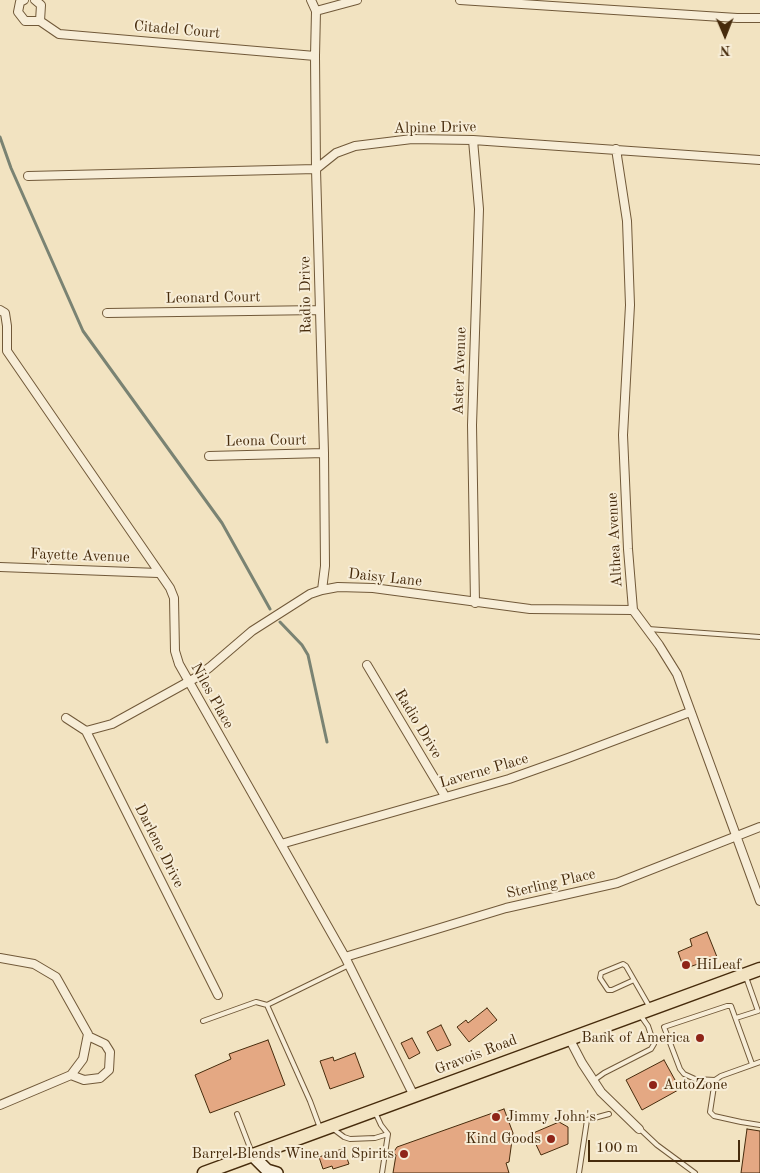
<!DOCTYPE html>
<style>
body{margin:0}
#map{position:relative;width:760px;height:1173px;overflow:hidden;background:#f2e3c1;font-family:"Old Standard TT",serif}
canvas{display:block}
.north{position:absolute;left:700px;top:10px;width:50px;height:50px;-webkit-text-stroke:4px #f7edd7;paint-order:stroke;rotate:179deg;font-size:14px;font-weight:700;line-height:20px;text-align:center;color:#462b0c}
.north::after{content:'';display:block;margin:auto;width:18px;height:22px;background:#462b0c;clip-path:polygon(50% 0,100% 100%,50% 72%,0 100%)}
.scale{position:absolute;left:588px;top:1140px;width:152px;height:22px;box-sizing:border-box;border:2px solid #462b0c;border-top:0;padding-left:6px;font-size:15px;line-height:18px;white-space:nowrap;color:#462b0c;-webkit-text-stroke:4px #f7edd7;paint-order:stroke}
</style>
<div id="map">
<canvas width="760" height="1173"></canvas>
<div class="north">N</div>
<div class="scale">100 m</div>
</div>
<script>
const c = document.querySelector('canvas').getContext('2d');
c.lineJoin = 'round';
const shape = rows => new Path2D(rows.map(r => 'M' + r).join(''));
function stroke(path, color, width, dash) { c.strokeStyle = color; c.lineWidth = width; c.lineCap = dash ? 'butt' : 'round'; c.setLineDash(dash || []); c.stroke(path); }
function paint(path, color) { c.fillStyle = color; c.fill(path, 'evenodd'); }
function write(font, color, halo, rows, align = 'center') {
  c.font = font + ' "Old Standard TT",serif'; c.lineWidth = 4; c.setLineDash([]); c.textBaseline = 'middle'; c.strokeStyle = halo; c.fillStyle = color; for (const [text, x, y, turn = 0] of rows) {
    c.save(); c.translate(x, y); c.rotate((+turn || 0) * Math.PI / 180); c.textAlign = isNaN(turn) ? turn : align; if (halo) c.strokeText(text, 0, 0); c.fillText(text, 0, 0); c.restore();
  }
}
stroke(shape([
 [0,137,11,168,83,331,222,523,270,609],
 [280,622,302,645,308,655,327,742]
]), '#7a8373', 3);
const building = shape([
 [707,932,717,957,684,969,678,952,692,946,690,939,707,932],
 [487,1008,497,1020,469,1042,457,1027,466,1020,468,1023,487,1008],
 [441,1025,451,1045,437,1051,427,1032,441,1025],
 [412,1038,420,1053,409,1059,401,1043,412,1038],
 [268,1040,285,1085,210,1113,195,1075,231,1059,229,1054,268,1040],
 [355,1053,364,1077,330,1089,320,1061,333,1057,334,1061,355,1053],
 [664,1060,680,1089,642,1110,626,1080,664,1060],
 [504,1109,513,1133,509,1162,506,1163,509,1173,393,1173,396,1155,393,1153,397,1147,504,1109],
 [559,1122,568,1127,568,1144,541,1155,531,1134,559,1122],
 [747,1129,760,1131,760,1173,741,1173,747,1129],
 [342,1149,344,1150,349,1164,333,1169,332,1166,323,1169,319,1157,342,1149]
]);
paint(building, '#e4a883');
stroke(building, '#462b0c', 1);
const lane = shape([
 [648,629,760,637],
 [634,980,612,990,608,990,600,978,601,973,623,964,626,966,649,1006],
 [736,1018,758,1011,746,977],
 [203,1021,256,1002,267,1005],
 [760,1062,721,1076,715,1080,710,1112,714,1116,741,1122,760,1125],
 [715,1080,695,1079,684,1074,680,1069,664,1027,727,1006,731,1006,752,1064],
 [593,1081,604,1073,651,1049,654,1044,648,1026,641,1016],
 [375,1112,381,1125,388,1134,382,1173],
 [237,1114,252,1153],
 [320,1128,310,1101,267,1005,349,965],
 [332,1128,344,1137,350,1139,375,1138,388,1134],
 [640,1129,657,1145,695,1173],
 [579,1173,587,1120,609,1114]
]);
const street = shape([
 [24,0,20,2,18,12,25,21,40,21,59,34,315,56],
 [35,0,41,5,40,21],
 [311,0,316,11,315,56,316,169,324,453,325,566,322,590],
 [460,0,737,18,760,18],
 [316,11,357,0],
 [473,140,479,209,472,425,475,603],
 [616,149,627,221,630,305,623,435,628,549,633,610,659,645,677,674,760,901],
 [28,176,316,169,336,153,355,146,412,139,473,140,760,160],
 [0,310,5,313,7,326,7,351,170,588,174,598,175,651,179,664,345,957,414,1096],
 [107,313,320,310],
 [209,456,324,453],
 [0,567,158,573],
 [367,665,445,796],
 [66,718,86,731,218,995],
 [86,731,112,724,197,677,210,667,252,631,310,594,322,590,338,587,373,588,530,609,633,610],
 [281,844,509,779,568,758,690,712],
 [345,957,506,908,617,883,760,827],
 [0,958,34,964,56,977,88,1034,83,1059,71,1075,0,1105],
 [569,1038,582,1063,601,1092,639,1129],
 [71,1075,84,1080,100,1078,109,1070,110,1052,105,1044,88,1036]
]);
const secondary = shape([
 [252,1155,267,1170,277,1173]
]);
const primary = shape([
 [204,1173,760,969]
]);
stroke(lane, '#715939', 6);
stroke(street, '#715939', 10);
stroke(secondary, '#462b0c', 14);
stroke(primary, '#462b0c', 15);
stroke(lane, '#f7edd7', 4);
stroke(street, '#f7edd7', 8);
stroke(secondary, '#f7edd7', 11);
stroke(primary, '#f2e3c1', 12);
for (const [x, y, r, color] of [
 [686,965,5,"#8f2418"],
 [700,1038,5,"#8f2418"],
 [653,1085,5,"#8f2418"],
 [496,1117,5,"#8f2418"],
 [551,1139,5,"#8f2418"],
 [404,1154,5,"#8f2418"]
]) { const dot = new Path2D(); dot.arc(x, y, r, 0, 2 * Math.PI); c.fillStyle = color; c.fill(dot); stroke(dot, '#f7edd7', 2); }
write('15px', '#462b0c', '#f7edd7', [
 ["Citadel Court",177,30,5],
 ["Alpine Drive",435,128,-1],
 ["Radio Drive",306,295,-91],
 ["Leonard Court",213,298,-1],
 ["Aster Avenue",460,371,-88],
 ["Leona Court",266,441,-1],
 ["Althea Avenue",615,540,-93],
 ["Fayette Avenue",80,556,2],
 ["Daisy Lane",385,578,6],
 ["Niles Place",212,696,61],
 ["Radio Drive",418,724,59],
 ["Laverne Place",484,771,-16],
 ["Darlene Drive",159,846,63],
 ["Sterling Place",551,884,-13],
 ["Gravois Road",476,1055,-21]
]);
write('15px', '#462b0c', '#f7edd7', [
 ["HiLeaf",696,965],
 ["Bank of America",690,1038,"right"],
 ["AutoZone",663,1085],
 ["Jimmy John's",506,1117],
 ["Kind Goods",541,1139,"right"],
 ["Barrel Blends Wine and Spirits",394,1154,"right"]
], 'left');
</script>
